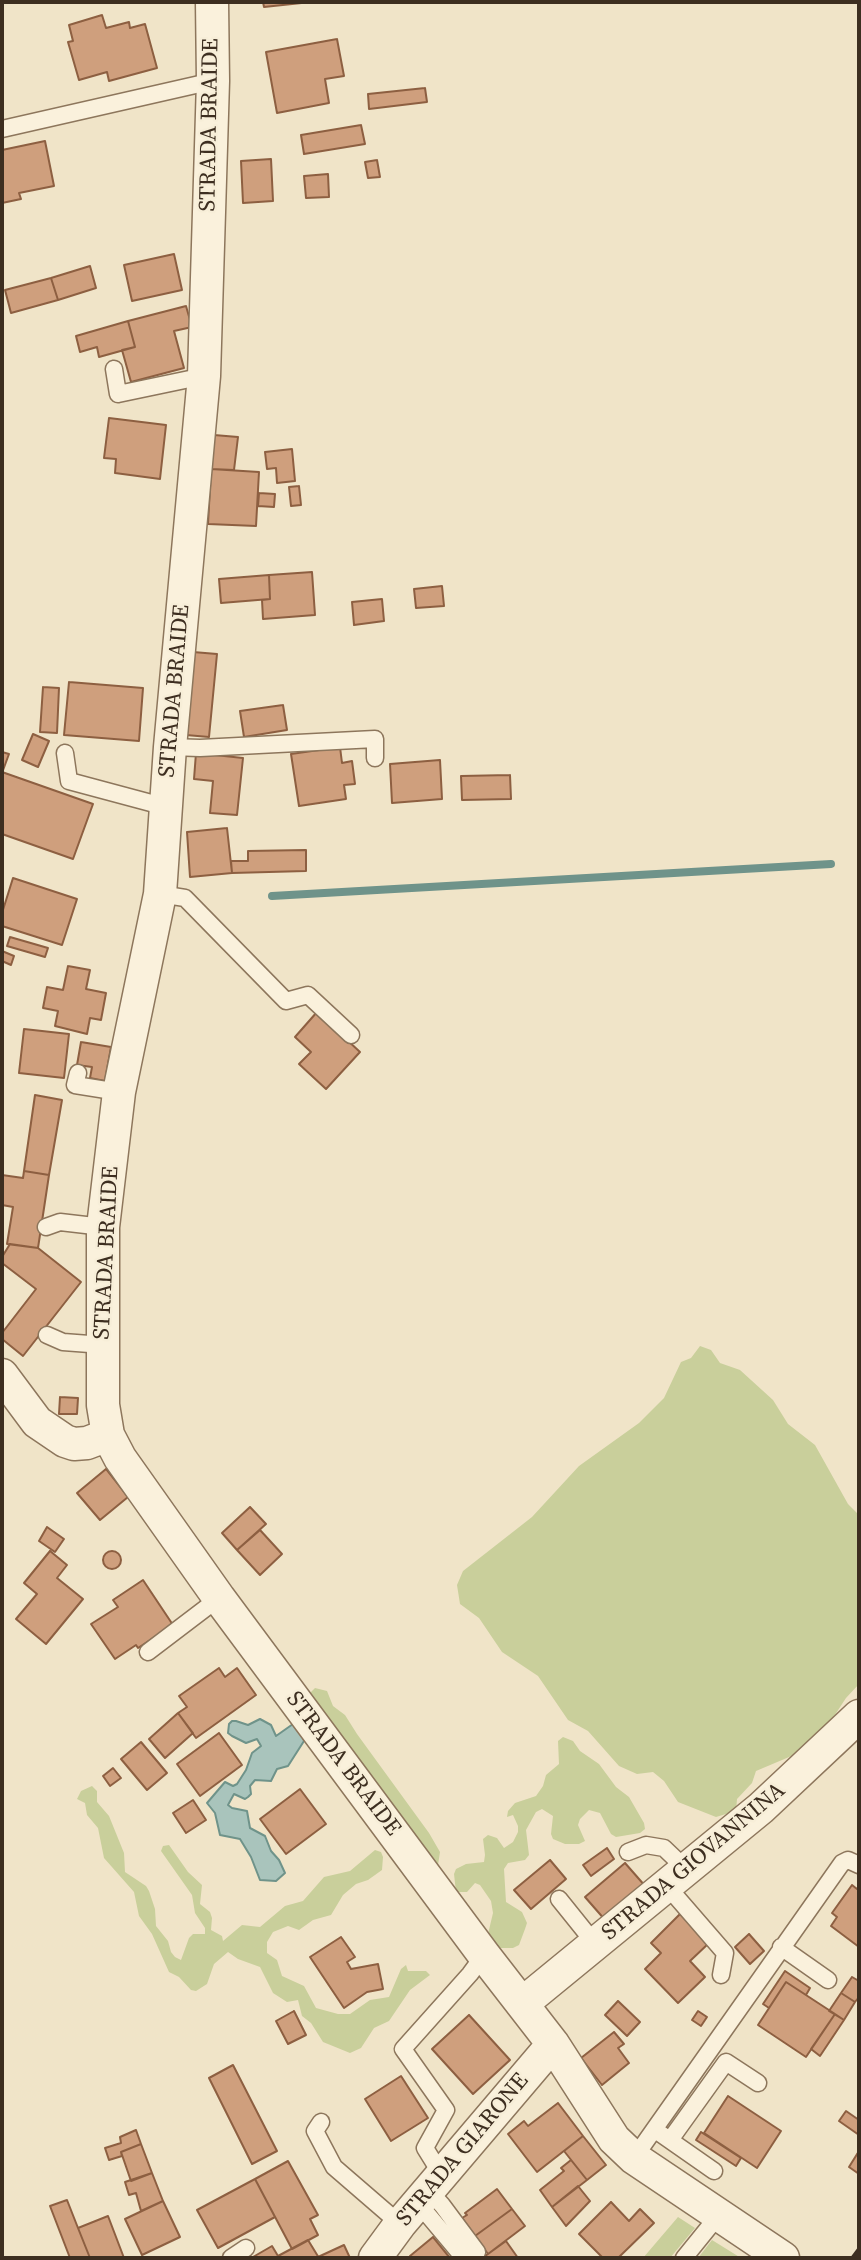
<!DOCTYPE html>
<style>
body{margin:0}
#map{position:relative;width:861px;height:2260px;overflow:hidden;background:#f0e4c8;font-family:"Source Serif 4",serif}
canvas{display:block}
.frame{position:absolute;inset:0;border:4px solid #3d2e20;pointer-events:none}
</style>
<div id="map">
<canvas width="861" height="2260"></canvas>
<div class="frame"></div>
</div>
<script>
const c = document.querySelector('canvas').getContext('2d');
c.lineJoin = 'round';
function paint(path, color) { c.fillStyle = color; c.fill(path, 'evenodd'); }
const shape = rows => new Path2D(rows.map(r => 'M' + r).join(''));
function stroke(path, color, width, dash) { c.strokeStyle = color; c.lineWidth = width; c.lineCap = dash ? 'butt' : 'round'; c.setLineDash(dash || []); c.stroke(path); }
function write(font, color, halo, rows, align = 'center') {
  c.font = font + ' "Source Serif 4",serif'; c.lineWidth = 5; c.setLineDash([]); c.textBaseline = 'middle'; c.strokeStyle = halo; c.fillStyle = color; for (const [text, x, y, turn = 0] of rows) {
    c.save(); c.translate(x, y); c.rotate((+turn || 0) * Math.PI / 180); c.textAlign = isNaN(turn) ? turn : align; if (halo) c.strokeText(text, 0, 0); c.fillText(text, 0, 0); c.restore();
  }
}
paint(shape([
 [700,1346,711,1350,720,1363,740,1370,773,1400,788,1424,815,1445,848,1504,859,1515,859,1684,846,1698,823,1733,808,1749,756,1771,752,1783,737,1799,736,1811,716,1817,678,1802,664,1781,653,1772,637,1774,619,1766,588,1731,568,1720,538,1676,502,1652,479,1618,460,1604,457,1585,463,1571,532,1517,579,1466,639,1423,664,1398,681,1362,691,1358],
 [315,1688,327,1691,333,1706,345,1715,357,1734,429,1833,440,1852,438,1865,433,1866,307,1696],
 [563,1737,573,1741,580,1751,599,1764,616,1787,629,1797,644,1823,645,1829,640,1833,616,1837,611,1834,600,1813,589,1810,580,1819,578,1825,585,1841,579,1844,565,1844,553,1839,551,1834,553,1816,542,1809,536,1812,526,1830,529,1855,525,1860,508,1863,504,1869,506,1902,522,1912,527,1923,525,1929,519,1945,513,1948,500,1948,494,1945,488,1934,493,1913,491,1901,480,1885,475,1883,467,1892,456,1892,454,1874,456,1869,466,1864,484,1862,485,1855,483,1839,488,1835,497,1838,504,1848,513,1842,518,1832,518,1826,513,1815,507,1817,508,1811,515,1803,536,1796,543,1786,546,1775,559,1764,558,1741],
 [92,1786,97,1791,97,1802,109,1816,124,1853,125,1872,146,1886,149,1891,155,1909,156,1926,168,1941,171,1952,175,1957,181,1960,189,1938,193,1934,205,1934,205,1928,195,1913,192,1895,161,1851,163,1846,169,1845,188,1872,202,1885,200,1904,210,1912,212,1918,211,1930,222,1936,223,1941,242,1925,260,1927,285,1906,303,1901,324,1877,350,1871,375,1850,381,1852,383,1857,382,1870,368,1880,356,1884,343,1895,331,1915,313,1920,299,1930,288,1926,273,1932,267,1942,267,1953,277,1960,282,1976,304,1986,316,2008,338,2014,350,2014,370,2000,389,1997,401,1969,406,1965,408,1971,426,1971,430,1975,410,1990,389,2021,374,2028,361,2048,350,2053,323,2042,311,2023,302,2016,298,2000,287,2002,273,1993,260,1967,238,1959,228,1952,214,1964,207,1984,196,1991,191,1990,179,1977,169,1972,152,1934,139,1916,134,1892,104,1858,98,1828,87,1815,85,1803,77,1799,81,1791],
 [678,2217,695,2228,670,2258,643,2258],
 [712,2240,741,2258,698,2258]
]), '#c9cf9b');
const water = shape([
 [260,1719,271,1725,276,1736,293,1724,303,1737,304,1741,288,1766,277,1769,271,1781,255,1780,250,1786,251,1794,248,1797,245,1799,234,1794,228,1805,232,1808,247,1811,250,1828,265,1836,271,1851,279,1860,285,1873,276,1881,260,1880,251,1857,240,1839,220,1835,215,1813,207,1803,225,1782,233,1786,237,1784,246,1770,252,1753,261,1746,257,1739,246,1743,232,1736,228,1733,229,1724,232,1721,236,1721,248,1725,260,1719]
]);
paint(water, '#a9c4bc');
stroke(water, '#6f938a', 2);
stroke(shape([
 [272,896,831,864]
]), '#6f938a', 8);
const building = shape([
 [263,2,311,2,264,7,263,2],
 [102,15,106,28,129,22,130,28,145,24,157,68,109,81,107,72,79,80,68,42,73,41,69,25,102,15],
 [337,39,344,76,325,79,329,103,277,113,266,52,337,39],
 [425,88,427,102,369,109,368,94,425,88],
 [361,125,365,144,304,154,301,135,361,125],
 [45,141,54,186,19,193,21,199,2,203,2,150,45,141],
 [271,159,273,201,243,203,241,161,271,159],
 [377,160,380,177,368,178,365,162,377,160],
 [328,174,329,197,306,198,304,176,328,174],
 [174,254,182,290,132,301,124,265,174,254],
 [90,266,96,288,58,300,51,278,90,266],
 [51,278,58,300,11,313,5,290,51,278],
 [186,306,192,327,174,331,184,368,131,382,122,350,135,347,128,321,186,306],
 [128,321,135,347,99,357,97,347,80,352,76,336,128,321],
 [109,418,166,425,160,479,115,473,116,459,104,458,109,418],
 [214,435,238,437,234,470,211,469,214,435],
 [292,449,295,481,277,483,276,468,267,469,265,452,292,449],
 [211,469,259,472,256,526,208,524,211,469],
 [299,486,301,505,291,506,289,487,299,486],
 [259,493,275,494,274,507,258,506,259,493],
 [312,572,315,615,263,619,262,600,270,599,269,575,312,572],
 [269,575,270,599,221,603,219,579,269,575],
 [442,586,444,606,416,608,414,589,442,586],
 [382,599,384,621,354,625,352,602,382,599],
 [193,652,217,654,209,737,186,735,193,652],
 [69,682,143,688,139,741,64,735,69,682],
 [43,687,59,688,57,733,40,732,43,687],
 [283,705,287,730,244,737,240,711,283,705],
 [33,734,49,741,38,767,22,760,33,734],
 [340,747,342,763,352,761,355,784,344,785,346,799,299,806,291,754,340,747],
 [2,752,9,754,2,773,2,752],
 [196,753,243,758,237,815,210,813,213,781,194,779,196,753],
 [440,760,442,799,392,803,390,764,440,760],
 [2,772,93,804,73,859,2,834,2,772],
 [510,775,511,799,462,800,461,776,510,775],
 [227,828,232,873,190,877,187,832,227,828],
 [306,850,306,871,232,873,231,861,248,861,248,851,306,850],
 [13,878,77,899,62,945,2,926,2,913,13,878],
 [10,937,48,948,45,957,7,946,10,937],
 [2,951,14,956,11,965,2,961,2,951],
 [68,966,90,970,86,989,106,993,101,1020,90,1018,87,1034,55,1026,58,1011,43,1008,47,987,63,990,68,966],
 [317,1012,360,1052,326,1089,299,1064,311,1052,295,1037,317,1012],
 [24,1029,69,1034,64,1078,19,1073,24,1029],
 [81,1042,111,1047,105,1081,90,1078,92,1067,77,1065,81,1042],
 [35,1095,62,1100,49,1175,24,1171,35,1095],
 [24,1171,49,1175,38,1248,7,1244,13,1207,2,1205,2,1175,23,1178,24,1171],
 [10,1244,38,1248,81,1282,23,1356,2,1339,2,1333,36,1289,2,1263,2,1257,10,1244],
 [60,1397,78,1398,77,1414,59,1414,60,1397],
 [106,1469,128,1497,100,1520,77,1493,106,1469],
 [250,1507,266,1524,237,1550,222,1533,250,1507],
 [47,1527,64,1539,55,1552,39,1541,47,1527],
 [260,1530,282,1554,260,1575,237,1550,260,1530],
 [50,1551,67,1565,57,1578,83,1599,46,1644,16,1619,37,1594,24,1583,50,1551],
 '103 1560a9 9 0 1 1 18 0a9 9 0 1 1-18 0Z',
 [143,1580,173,1625,138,1648,136,1645,115,1659,91,1624,118,1607,113,1600,143,1580],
 [219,1668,225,1677,237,1668,256,1695,196,1738,178,1713,187,1707,179,1696,219,1668],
 [178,1713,193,1733,165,1758,149,1739,178,1713],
 [219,1733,242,1765,200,1796,177,1764,219,1733],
 [141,1742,167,1773,147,1790,121,1759,141,1742],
 [113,1768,121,1778,110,1786,103,1776,113,1768],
 [300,1789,326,1824,286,1854,260,1819,300,1789],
 [193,1800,206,1820,186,1833,173,1813,193,1800],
 [607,1848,614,1859,591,1876,583,1865,607,1848],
 [550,1860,566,1879,531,1909,514,1890,550,1860],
 [625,1863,646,1887,606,1921,585,1897,625,1863],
 [852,1885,857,1889,859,1886,859,1947,831,1926,837,1917,832,1913,852,1885],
 [680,1914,709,1943,690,1961,705,1977,678,2003,645,1969,661,1953,651,1943,680,1914],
 [749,1934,764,1951,750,1964,735,1947,749,1934],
 [341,1937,355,1957,347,1962,351,1969,378,1964,383,1989,367,1992,344,2008,310,1957,341,1937],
 [785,1971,810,1988,806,1995,786,1982,769,2008,763,2004,785,1971],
 [852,1977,859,1981,859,1997,855,2002,841,1993,852,1977],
 [786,1982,835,2014,806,2057,758,2025,786,1982],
 [841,1993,855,2002,844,2020,829,2011,841,1993],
 [618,2001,640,2022,627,2036,605,2015,618,2001],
 [294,2011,306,2035,288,2044,276,2021,294,2011],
 [698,2011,707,2017,701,2026,692,2020,698,2011],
 [835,2014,844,2020,820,2056,811,2049,835,2014],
 [469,2015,510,2060,473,2094,432,2049,469,2015],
 [614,2032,624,2044,618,2048,629,2063,602,2085,581,2058,614,2032],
 [233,2065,277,2151,252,2164,209,2078,233,2065],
 [401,2076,428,2118,391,2141,365,2099,401,2076],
 [728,2096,781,2131,757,2168,704,2133,728,2096],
 [558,2103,583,2136,537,2172,508,2134,524,2121,528,2126,558,2103],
 [846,2111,859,2120,859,2135,839,2121,846,2111],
 [136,2130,141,2144,121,2152,122,2156,109,2160,105,2148,121,2143,120,2137,136,2130],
 [701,2132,741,2158,736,2166,696,2140,701,2132],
 [583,2136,606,2165,587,2180,564,2151,583,2136],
 [141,2144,152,2173,131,2181,121,2152,141,2144],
 [859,2151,859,2174,849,2167,859,2151],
 [571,2160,587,2180,552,2207,540,2190,564,2171,561,2168,571,2160],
 [288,2161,318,2215,310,2219,318,2235,292,2249,255,2179,288,2161],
 [152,2173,163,2201,141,2211,136,2193,129,2195,125,2182,152,2173],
 [255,2179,275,2217,218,2248,197,2210,255,2179],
 [578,2186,590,2201,566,2226,552,2207,578,2186],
 [497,2189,512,2209,475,2236,462,2218,467,2215,465,2213,497,2189],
 [67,2200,78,2228,90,2258,70,2258,50,2206,67,2200],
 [163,2201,180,2237,142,2255,125,2219,163,2201],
 [611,2202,629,2221,640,2209,654,2223,618,2258,603,2258,579,2234,611,2202],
 [512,2209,525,2226,488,2254,475,2236,512,2209],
 [108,2216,124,2258,90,2258,78,2228,108,2216],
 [433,2237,450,2258,412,2258,410,2256,433,2237],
 [308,2240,319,2258,253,2257,272,2246,278,2256,308,2240],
 [506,2241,518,2258,482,2258,488,2254,506,2241],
 [344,2245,350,2258,318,2257,344,2245]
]);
paint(building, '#cf9f7d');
stroke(building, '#8d5f41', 2);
const lane = shape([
 [2,129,213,81],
 [114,369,118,394,204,376],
 [170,747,200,748,375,739,375,758],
 [65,753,69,781,166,807],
 [160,894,185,898,286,1001,308,995,351,1035],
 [78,1073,75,1085,119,1092],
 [46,1227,60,1222,103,1227],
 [47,1335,63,1342,103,1345],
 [148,1652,219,1598],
 [628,1852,646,1845,664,1848,687,1870],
 [667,1886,725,1953,721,1975],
 [559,1899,596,1945],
 [781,1947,828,1980],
 [321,2122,315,2131,334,2167,400,2224],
 [661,2134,714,2171],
 [670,2140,726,2062,758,2083],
 [634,2158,842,1863,848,1860,859,1865],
 [439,2179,438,2169,425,2148,446,2110,403,2049,470,1974,484,1955],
 [429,2191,442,2205,477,2252],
 [418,2203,464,2258],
 [231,2258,246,2248],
 [684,2258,718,2216]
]);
const street = shape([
 [212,2,213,81,204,376,170,747,160,894,119,1092,103,1227,103,1405,108,1435,120,1458,219,1598,484,1955,553,2044,614,2139,634,2158,783,2258],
 [2,1375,37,1422,65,1441,74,1444,87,1443,108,1435],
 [523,2003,761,1808,859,1716],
 [375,2258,400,2224,553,2044]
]);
stroke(lane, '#8d765c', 19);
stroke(street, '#8d765c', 35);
stroke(lane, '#faf1dc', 16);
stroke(street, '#faf1dc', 32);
stroke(shape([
 [853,2258,859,2250]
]), '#3d2e20', 5, [12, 12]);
write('23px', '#3d2e20', '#f7eed8', [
 ["STRADA BRAIDE",210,125,-89],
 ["STRADA BRAIDE",175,691,-85],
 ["STRADA BRAIDE",107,1253,-87],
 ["STRADA BRAIDE",343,1764,53],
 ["STRADA GIOVANNINA",694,1862,-40],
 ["STRADA GIARONE",463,2150,-50]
]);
</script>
